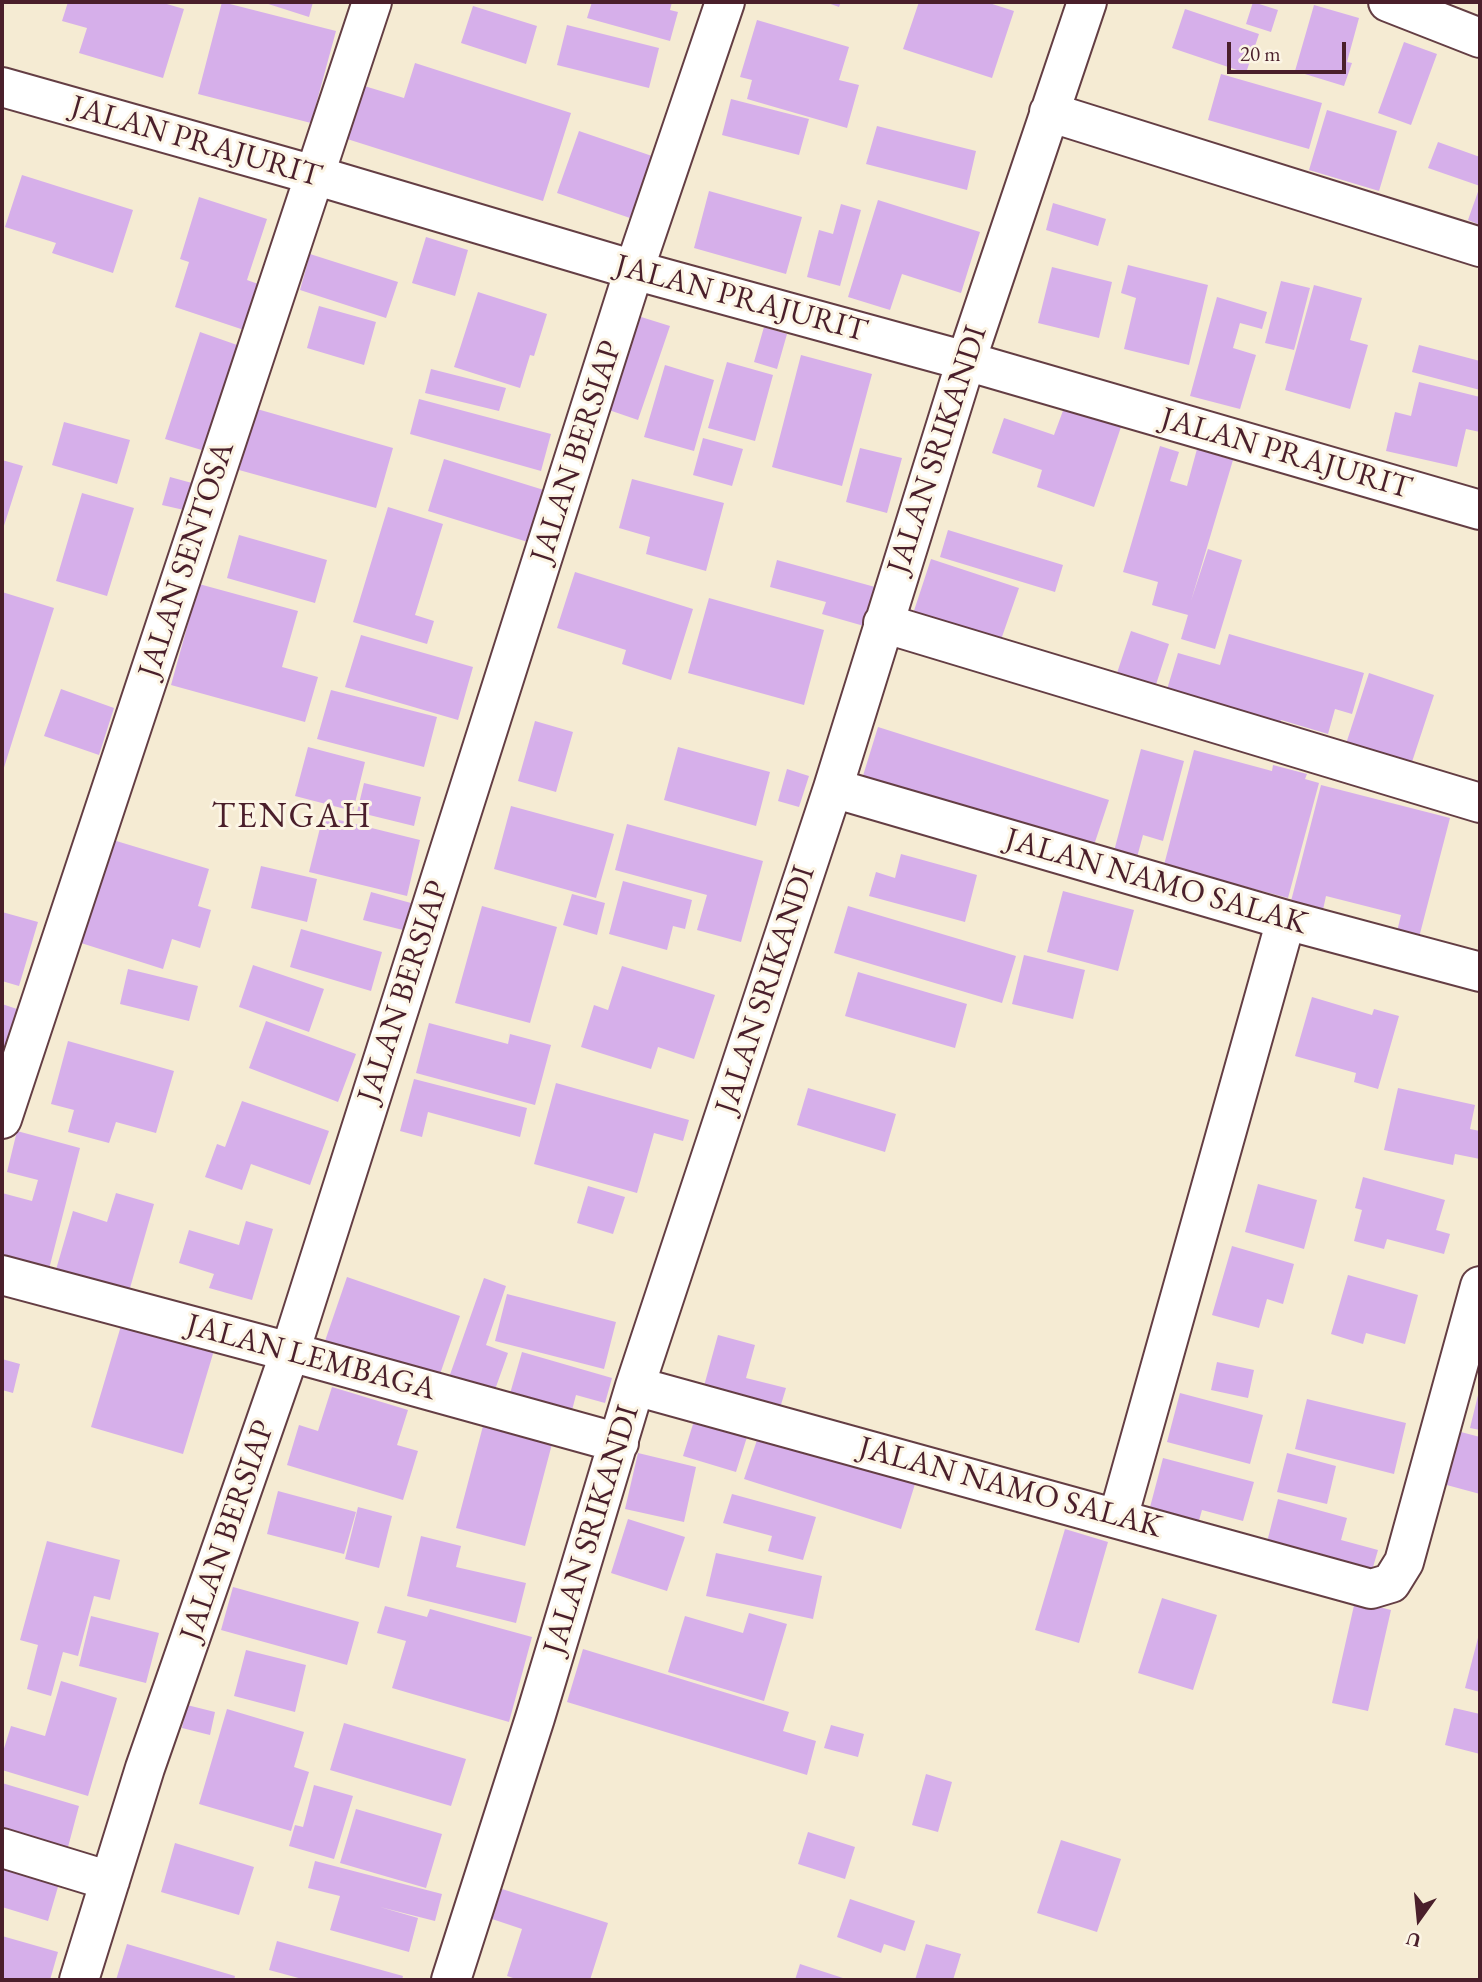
<!DOCTYPE html>
<style>
body{margin:0}
#map{position:relative;width:1482px;height:1982px;overflow:hidden;background:#f5ebd3;font-family:"EB Garamond",serif}
canvas{display:block}
.frame{position:absolute;inset:0;border:4px solid #4a1f2b;pointer-events:none}
.north{position:absolute;left:1384px;top:1884px;width:70px;height:70px;-webkit-text-stroke:5px #fcf5e5;paint-order:stroke;rotate:195deg;font-size:19px;font-weight:700;line-height:28px;text-align:center;color:#4a1f2b}
.north::after{content:'';display:block;margin:auto;width:24px;height:32px;background:#4a1f2b;clip-path:polygon(50% 0,100% 100%,50% 72%,0 100%)}
.scale{position:absolute;left:1227px;top:42px;width:119px;height:32px;box-sizing:border-box;border:4px solid #4a1f2b;border-top:0;padding-left:9px;font-size:21px;line-height:24px;white-space:nowrap;color:#4a1f2b;-webkit-text-stroke:5px #fcf5e5;paint-order:stroke}
</style>
<div id="map">
<canvas width="1482" height="1982"></canvas>
<div class="frame"></div>
<div class="north">U</div>
<div class="scale">20 m</div>
</div>
<script>
const c = document.querySelector('canvas').getContext('2d');
c.lineJoin = 'round';
function paint(path, color) { c.fillStyle = color; c.fill(path, 'evenodd'); }
const shape = rows => new Path2D(rows.map(r => 'M' + r).join(''));
function stroke(path, color, width, dash) { c.strokeStyle = color; c.lineWidth = width; c.lineCap = dash ? 'butt' : 'round'; c.setLineDash(dash || []); c.stroke(path); }
function write(font, color, halo, rows, align = 'center') {
  c.font = font + ' "EB Garamond",serif'; c.lineWidth = 6; c.setLineDash([]); c.textBaseline = 'middle'; c.strokeStyle = halo; c.fillStyle = color; for (const [text, x, y, turn = 0] of rows) {
    c.save(); c.translate(x, y); c.rotate((+turn || 0) * Math.PI / 180); c.textAlign = isNaN(turn) ? turn : align; if (halo) c.strokeText(text, 0, 0); c.fillText(text, 0, 0); c.restore();
  }
}
paint(shape([
 [68,2,160,2,184,9,163,78,79,53,87,28,62,21],
 [222,2,336,31,311,123,198,94],
 [262,2,313,2,309,17],
 [592,2,672,2,670,10,678,12,670,41,587,18],
 [825,2,841,2,839,7],
 [919,2,986,2,1014,11,992,78,903,49],
 [1253,2,1278,10,1271,32,1246,24],
 [1314,5,1359,18,1347,62,1352,63,1344,86,1295,71],
 [473,6,537,26,526,64,461,43],
 [1185,9,1259,34,1246,73,1172,48],
 [757,20,849,47,839,80,859,85,847,128,747,99,752,80,740,77],
 [567,25,659,48,649,88,557,65],
 [1404,42,1437,54,1411,125,1378,113],
 [415,63,571,113,543,201,344,138,361,85,404,98],
 [1221,74,1322,103,1309,149,1208,120],
 [731,99,809,119,799,155,722,135],
 [1327,110,1397,131,1379,191,1309,170],
 [877,126,976,151,967,190,866,164],
 [579,131,652,156,630,218,557,193],
 [1438,142,1480,157,1480,225,1468,220,1480,186,1428,168],
 [22,175,133,210,113,273,52,253,56,243,5,227],
 [709,191,802,217,786,274,694,248],
 [199,197,267,219,247,280,261,285,247,331,175,307,189,262,180,259],
 [878,200,980,232,961,293,902,274,890,310,848,297],
 [1053,203,1106,219,1098,246,1046,230],
 [841,204,861,210,840,286,807,277,819,230,833,234],
 [426,237,468,250,455,296,412,283],
 [310,254,398,282,386,318,300,290],
 [1128,265,1208,285,1189,365,1124,349,1136,298,1121,293],
 [1052,267,1112,282,1099,338,1038,323],
 [1281,281,1310,288,1294,350,1265,343],
 [1314,285,1362,298,1350,340,1368,345,1350,409,1285,390],
 [478,292,547,314,534,356,530,355,520,388,454,367],
 [1217,297,1267,312,1262,329,1240,323,1233,348,1256,355,1240,409,1190,396],
 [319,306,376,322,364,365,307,348],
 [638,316,670,326,638,420,606,409],
 [764,327,787,334,777,369,754,362],
 [200,332,240,346,205,451,165,439],
 [1419,345,1480,361,1480,390,1412,372],
 [801,355,872,374,842,486,772,467],
 [727,362,773,375,755,441,708,428],
 [665,365,714,380,694,451,644,437],
 [431,369,506,388,499,411,425,393],
 [1419,382,1480,397,1480,432,1466,429,1457,467,1386,451,1395,412,1411,416],
 [419,399,551,434,541,471,410,434],
 [1064,408,1121,427,1094,507,1037,487,1042,470,992,453,1004,418,1054,435],
 [257,409,393,448,376,508,239,470],
 [64,422,130,440,117,484,52,465],
 [703,438,743,449,732,486,693,475],
 [1160,446,1179,452,1170,481,1187,486,1197,449,1233,460,1191,601,1208,549,1242,560,1215,649,1181,639,1188,615,1152,605,1158,582,1123,572],
 [860,448,902,458,887,513,846,502],
 [444,459,547,491,531,543,428,511],
 [2,460,23,466,2,532],
 [170,477,192,483,184,510,162,505],
 [632,479,724,503,706,571,646,554,650,537,619,528],
 [82,493,134,508,107,596,56,581],
 [388,507,443,524,415,615,434,621,427,644,353,622],
 [948,530,1063,565,1055,592,940,557],
 [239,535,327,560,315,603,227,578],
 [931,559,1019,588,996,654,909,626],
 [777,560,875,587,864,626,822,614,826,602,770,587],
 [575,572,693,609,671,680,622,664,626,650,557,628],
 [199,584,298,611,282,667,318,677,305,722,171,685],
 [2,592,54,608,2,774],
 [709,598,824,630,804,705,688,673],
 [1131,631,1169,644,1152,697,1116,676],
 [1229,634,1364,673,1352,714,1335,709,1328,734,1281,720,1278,729,1165,696,1178,653,1220,665],
 [361,635,473,667,458,720,345,687],
 [1369,673,1434,695,1409,771,1344,750],
 [61,689,114,708,99,755,44,736],
 [331,690,437,717,424,767,317,739],
 [535,721,573,732,556,792,518,781],
 [878,727,1109,800,1092,851,862,779],
 [308,747,365,762,353,811,295,796],
 [678,747,770,772,756,826,664,800],
 [1141,749,1184,761,1163,841,1143,835,1136,861,1113,855],
 [1194,750,1272,771,1273,765,1307,774,1305,779,1319,783,1288,898,1164,865],
 [787,769,809,776,799,807,778,801],
 [364,783,421,797,414,826,357,812],
 [1321,785,1450,818,1416,949,1394,944,1401,915,1326,896,1322,914,1290,905],
 [511,806,614,834,596,898,494,869],
 [323,816,420,840,407,896,309,872],
 [627,824,763,861,741,942,697,930,707,895,615,870],
 [113,840,209,869,198,906,211,910,200,948,172,939,163,969,81,943],
 [901,854,977,875,965,922,869,896,876,872,895,878],
 [261,866,317,879,307,922,251,908],
 [623,881,692,900,685,929,673,926,667,950,609,934],
 [1063,891,1134,910,1118,971,1047,952],
 [371,892,411,903,403,930,363,920],
 [572,894,605,903,597,935,563,925],
 [482,906,557,927,530,1023,455,1003],
 [848,906,1016,956,1002,1003,834,953],
 [2,912,38,922,19,986,2,981],
 [301,929,382,952,371,991,290,967],
 [1024,955,1085,970,1073,1019,1012,1004],
 [253,965,324,989,309,1032,239,1007],
 [622,966,715,995,694,1059,658,1047,651,1069,581,1047,594,1005,608,1010],
 [128,969,198,986,189,1021,120,1004],
 [858,972,967,1004,955,1048,845,1016],
 [1312,997,1372,1015,1374,1009,1399,1016,1378,1089,1354,1082,1356,1073,1295,1056],
 [2,1004,20,1010,2,1059],
 [266,1021,356,1054,338,1102,249,1068],
 [429,1023,508,1044,510,1034,551,1045,535,1105,416,1073],
 [68,1041,174,1071,156,1133,116,1122,109,1143,68,1132,74,1110,51,1104],
 [414,1079,527,1108,520,1137,428,1112,422,1137,400,1131],
 [556,1083,689,1120,683,1141,654,1133,637,1193,534,1164],
 [808,1088,896,1114,885,1152,797,1125],
 [1398,1088,1475,1105,1470,1129,1480,1131,1480,1159,1455,1154,1453,1165,1384,1150],
 [242,1101,329,1131,310,1185,251,1164,242,1190,205,1177,217,1144,225,1147],
 [17,1131,80,1148,47,1277,2,1265,2,1193,32,1201,38,1180,7,1172],
 [1363,1177,1445,1200,1436,1230,1450,1234,1444,1254,1387,1239,1384,1249,1354,1241,1362,1210,1355,1208],
 [1258,1184,1317,1200,1304,1249,1245,1232],
 [588,1186,625,1197,613,1234,577,1223],
 [116,1193,154,1204,128,1295,55,1273,73,1211,107,1222],
 [246,1221,273,1229,252,1300,209,1288,214,1274,179,1263,189,1230,239,1245],
 [1232,1246,1294,1264,1283,1304,1267,1299,1259,1328,1212,1315],
 [1348,1275,1418,1295,1405,1344,1366,1333,1363,1344,1331,1334],
 [347,1277,460,1316,438,1380,325,1341],
 [484,1278,506,1286,486,1345,508,1353,491,1401,446,1386],
 [507,1294,616,1322,604,1369,495,1341],
 [123,1319,215,1347,183,1454,91,1427],
 [718,1335,755,1345,746,1378,786,1388,777,1418,701,1397],
 [522,1352,612,1378,605,1403,576,1395,571,1414,509,1397],
 [2,1359,20,1364,13,1393,2,1390],
 [1217,1362,1254,1370,1248,1398,1211,1390],
 [332,1387,408,1410,397,1445,418,1451,403,1500,287,1465,299,1425,318,1431],
 [1479,1391,1480,1392,1480,1430,1470,1428],
 [1180,1393,1263,1415,1250,1464,1167,1442],
 [1307,1399,1406,1423,1394,1474,1295,1449],
 [699,1405,752,1421,736,1472,683,1456],
 [483,1426,552,1444,525,1546,456,1528],
 [1457,1431,1480,1437,1480,1494,1443,1484],
 [759,1434,915,1484,901,1529,744,1479],
 [638,1453,696,1467,684,1522,625,1509],
 [1287,1453,1336,1466,1327,1504,1277,1492],
 [1163,1458,1254,1482,1243,1521,1202,1510,1198,1524,1149,1511],
 [278,1491,356,1512,344,1554,267,1534],
 [732,1494,816,1517,803,1560,768,1551,772,1536,723,1523],
 [1278,1499,1347,1518,1341,1540,1378,1550,1371,1574,1266,1546],
 [358,1507,392,1516,379,1568,345,1559],
 [628,1519,685,1537,667,1591,611,1573],
 [1065,1529,1108,1542,1079,1643,1035,1630],
 [421,1536,461,1546,456,1567,526,1583,516,1623,407,1596],
 [47,1541,120,1560,110,1600,94,1596,78,1656,63,1652,51,1696,27,1689,38,1645,20,1640],
 [716,1553,822,1576,813,1619,706,1596],
 [233,1587,359,1622,347,1665,221,1630],
 [1162,1598,1217,1615,1193,1690,1138,1673],
 [1355,1601,1391,1610,1368,1711,1332,1703],
 [385,1606,427,1617,430,1609,532,1637,509,1722,392,1688,406,1641,377,1633],
 [749,1613,787,1624,764,1701,668,1672,685,1616,743,1633],
 [91,1616,159,1633,146,1683,79,1666],
 [1479,1634,1480,1634,1480,1692,1465,1688],
 [583,1649,789,1712,783,1731,816,1741,807,1775,567,1702],
 [246,1650,306,1665,295,1712,234,1696],
 [61,1681,117,1698,88,1796,2,1770,2,1755,11,1726,45,1736],
 [187,1705,215,1712,210,1735,182,1728],
 [1454,1708,1480,1714,1480,1754,1445,1745],
 [227,1709,304,1732,294,1767,309,1772,291,1831,199,1804],
 [344,1723,466,1759,451,1806,330,1770],
 [831,1725,864,1734,858,1757,824,1748],
 [926,1774,952,1782,938,1832,912,1825],
 [2,1783,79,1806,68,1847,2,1827],
 [314,1785,353,1796,334,1859,289,1846,295,1825,303,1827],
 [356,1809,442,1834,426,1888,340,1863],
 [808,1832,855,1847,845,1879,798,1864],
 [1061,1840,1121,1859,1097,1932,1037,1913],
 [175,1843,254,1867,239,1915,161,1892],
 [315,1861,442,1894,435,1921,380,1907,418,1918,409,1952,330,1930,340,1896,308,1888],
 [2,1863,60,1880,48,1921,2,1907],
 [502,1889,608,1923,590,1980,519,1980,507,1976,522,1929,492,1919],
 [850,1899,915,1921,905,1951,884,1944,881,1953,837,1937],
 [2,1936,58,1952,50,1980,2,1980],
 [277,1941,403,1976,402,1980,306,1980,269,1970],
 [127,1944,235,1976,234,1980,116,1980],
 [926,1944,961,1954,953,1980,915,1980],
 [800,1964,849,1980,795,1980]
]), '#d6afea');
const minor = shape([
 [1388,2,1480,38],
 [2,87,314,175,634,270,966,361,1480,510],
 [1049,112,1480,247],
 [883,623,1480,803],
 [833,788,1286,920,1480,972],
 [2,1119,372,2],
 [2,1275,290,1352,619,1443],
 [635,1386,1371,1589,1391,1583,1404,1562,1480,1286],
 [1118,1518,1286,920],
 [2,1848,110,1881],
 [79,1980,145,1768,290,1352,634,270,725,2],
 [451,1980,535,1718,635,1386,833,788,966,361,1087,2]
]);
stroke(minor, '#643e44', 42);
stroke(minor, '#fff', 38);
write('32px', '#4a1f2b', '#fcf5e5', [
 ["JALAN PRAJURIT",196,142,16],
 ["JALAN PRAJURIT",741,299,15],
 ["JALAN SRIKANDI",938,450,-72],
 ["JALAN BERSIAP",577,452,-72],
 ["JALAN PRAJURIT",1286,454,16],
 ["JALAN SENTOSA",187,560,-72],
 ["JALAN NAMO SALAK",1156,882,16],
 ["JALAN SRIKANDI",766,990,-72],
 ["JALAN BERSIAP",404,992,-72],
 ["JALAN LEMBAGA",311,1358,15],
 ["JALAN NAMO SALAK",1010,1488,15],
 ["JALAN SRIKANDI",592,1530,-73],
 ["JALAN BERSIAP",228,1531,-71]
]);
c.letterSpacing = '2px';
write('35px', '#4a1f2b', '#fcf5e5', [
 ["TENGAH",292,817]
]);
c.letterSpacing = '0px';
</script>
